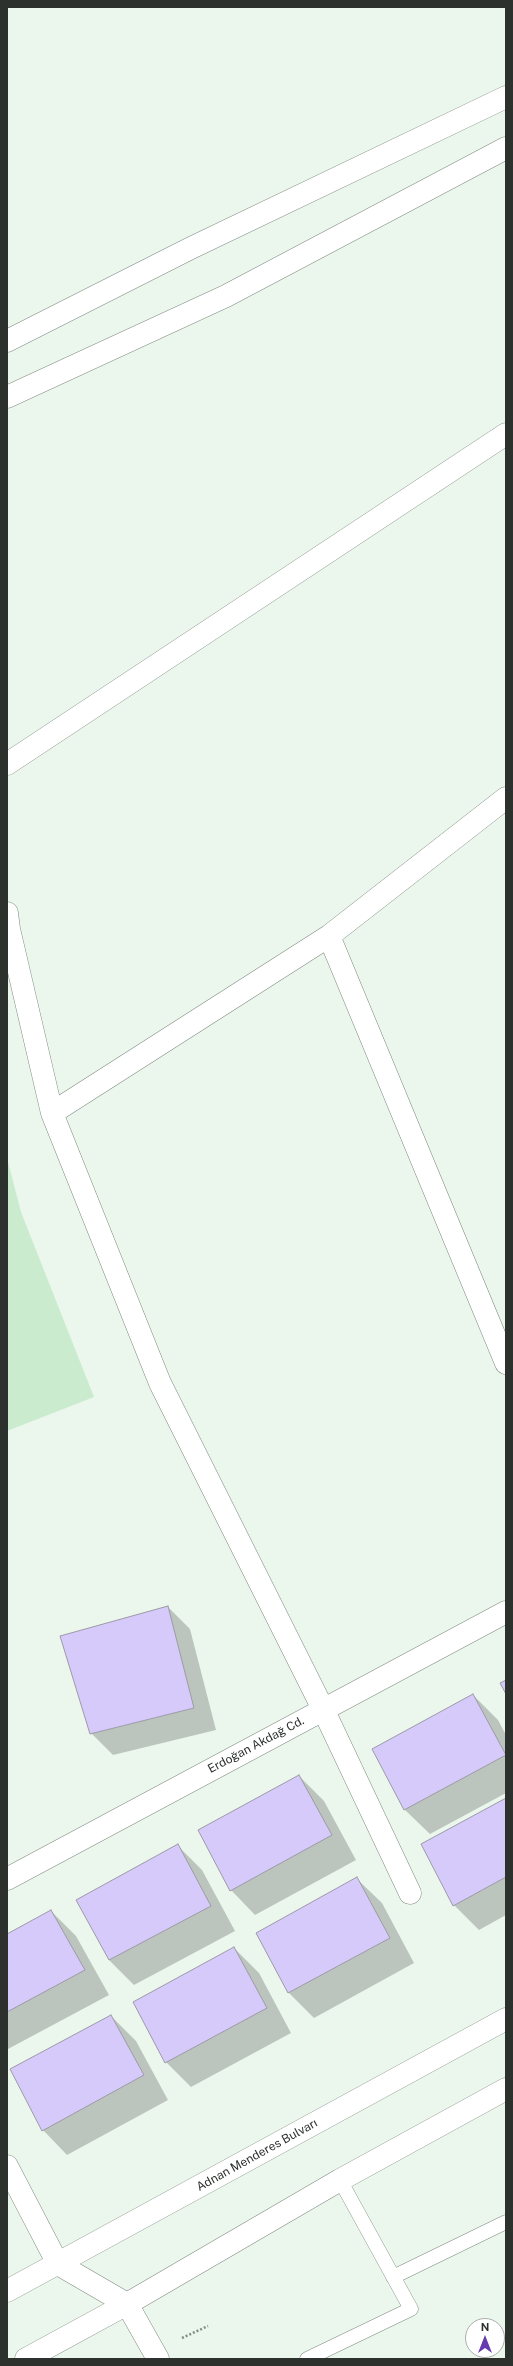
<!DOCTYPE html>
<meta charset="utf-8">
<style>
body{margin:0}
#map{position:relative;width:513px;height:2366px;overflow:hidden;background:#ebf7ed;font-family:"Public Sans",sans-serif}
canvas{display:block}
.frame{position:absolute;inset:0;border:8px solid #2d312d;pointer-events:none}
.north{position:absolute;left:465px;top:2318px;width:40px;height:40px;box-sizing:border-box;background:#fff;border:1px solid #abadab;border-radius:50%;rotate:0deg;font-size:11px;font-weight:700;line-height:16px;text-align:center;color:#2d312d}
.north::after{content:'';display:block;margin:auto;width:14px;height:18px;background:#6539b0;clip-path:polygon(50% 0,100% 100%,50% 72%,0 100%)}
</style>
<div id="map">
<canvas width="513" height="2366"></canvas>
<div class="frame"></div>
<div class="north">N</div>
</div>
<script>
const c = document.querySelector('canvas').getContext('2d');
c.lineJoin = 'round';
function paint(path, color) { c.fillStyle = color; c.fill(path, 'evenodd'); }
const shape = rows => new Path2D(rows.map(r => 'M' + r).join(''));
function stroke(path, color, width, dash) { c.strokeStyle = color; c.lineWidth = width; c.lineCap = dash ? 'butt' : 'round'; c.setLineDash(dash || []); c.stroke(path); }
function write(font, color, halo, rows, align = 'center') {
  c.font = font + ' "Public Sans",sans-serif'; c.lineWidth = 3; c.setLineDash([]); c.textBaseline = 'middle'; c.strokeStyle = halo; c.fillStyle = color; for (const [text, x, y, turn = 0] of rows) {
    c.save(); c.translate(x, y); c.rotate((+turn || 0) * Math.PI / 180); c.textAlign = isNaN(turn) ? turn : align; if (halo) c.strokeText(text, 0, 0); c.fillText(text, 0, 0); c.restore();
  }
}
paint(shape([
 [7,1158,21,1212,94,1397,7,1431]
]), '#cbebcf');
paint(shape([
 [168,1607,190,1629,216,1730,113,1755,91,1733],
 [473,1695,498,1720,506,1735,506,1793,430,1834,405,1810,373,1750],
 [299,1776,324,1801,356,1860,255,1915,231,1890],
 [506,1800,506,1915,479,1930,454,1905],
 [178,1846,202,1870,235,1931,134,1985,109,1960,78,1900],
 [357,1879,382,1903,414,1963,314,2018,289,1993,257,1933],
 [51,1911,76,1936,109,1995,8,2049,7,1935],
 [234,1948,259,1973,291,2033,191,2087,166,2062],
 [111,2016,136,2041,168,2100,67,2155,43,2130]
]), '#0003');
const building = shape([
 [168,1606,194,1708,90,1734,60,1636,168,1606],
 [506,1680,506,1694,500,1683,506,1680],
 [473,1694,506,1755,404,1810,372,1749,473,1694],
 [299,1775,332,1835,230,1891,198,1830,299,1775],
 [506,1798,506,1877,453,1906,421,1844,506,1798],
 [178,1844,211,1906,109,1960,76,1900,178,1844],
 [357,1877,390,1938,288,1993,256,1933,357,1877],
 [51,1910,85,1970,7,2012,7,1934,51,1910],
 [234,1947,267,2008,165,2063,133,2002,234,1947],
 [111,2015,144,2075,42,2131,10,2069,111,2015]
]);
paint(building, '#d5caf9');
stroke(building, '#9c99a6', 1);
const lane = shape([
 [393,2277,506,2222],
 [307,2359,411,2309,340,2180]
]);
const street = shape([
 [7,341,191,248,506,97],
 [7,397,226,296,506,148],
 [7,764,506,434],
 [7,913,9,929,52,1113,160,1383,323,1709,410,1893],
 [329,936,506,1363],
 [52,1113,329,936,506,798],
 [7,1879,506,1612],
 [7,2166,58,2264,127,2304]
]);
const secondary = shape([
 [127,2304,158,2359]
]);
const highway = shape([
 [7,2291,506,2019],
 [26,2359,127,2304,340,2180,506,2089]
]);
stroke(lane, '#818b82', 15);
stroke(street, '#818b82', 23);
stroke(secondary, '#818b82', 23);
stroke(highway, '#818b82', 23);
stroke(shape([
 [182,2338,208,2326]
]), '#848b85', 2.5, [2, 2]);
stroke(lane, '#fff', 14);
stroke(street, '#fff', 22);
stroke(secondary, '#fff', 22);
stroke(highway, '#fff', 22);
write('12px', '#2d312d', '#fff', [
 ["Erdoğan Akdağ Cd.",256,1745,-28],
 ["Adnan Menderes Bulvarı",257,2155,-29]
]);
</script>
